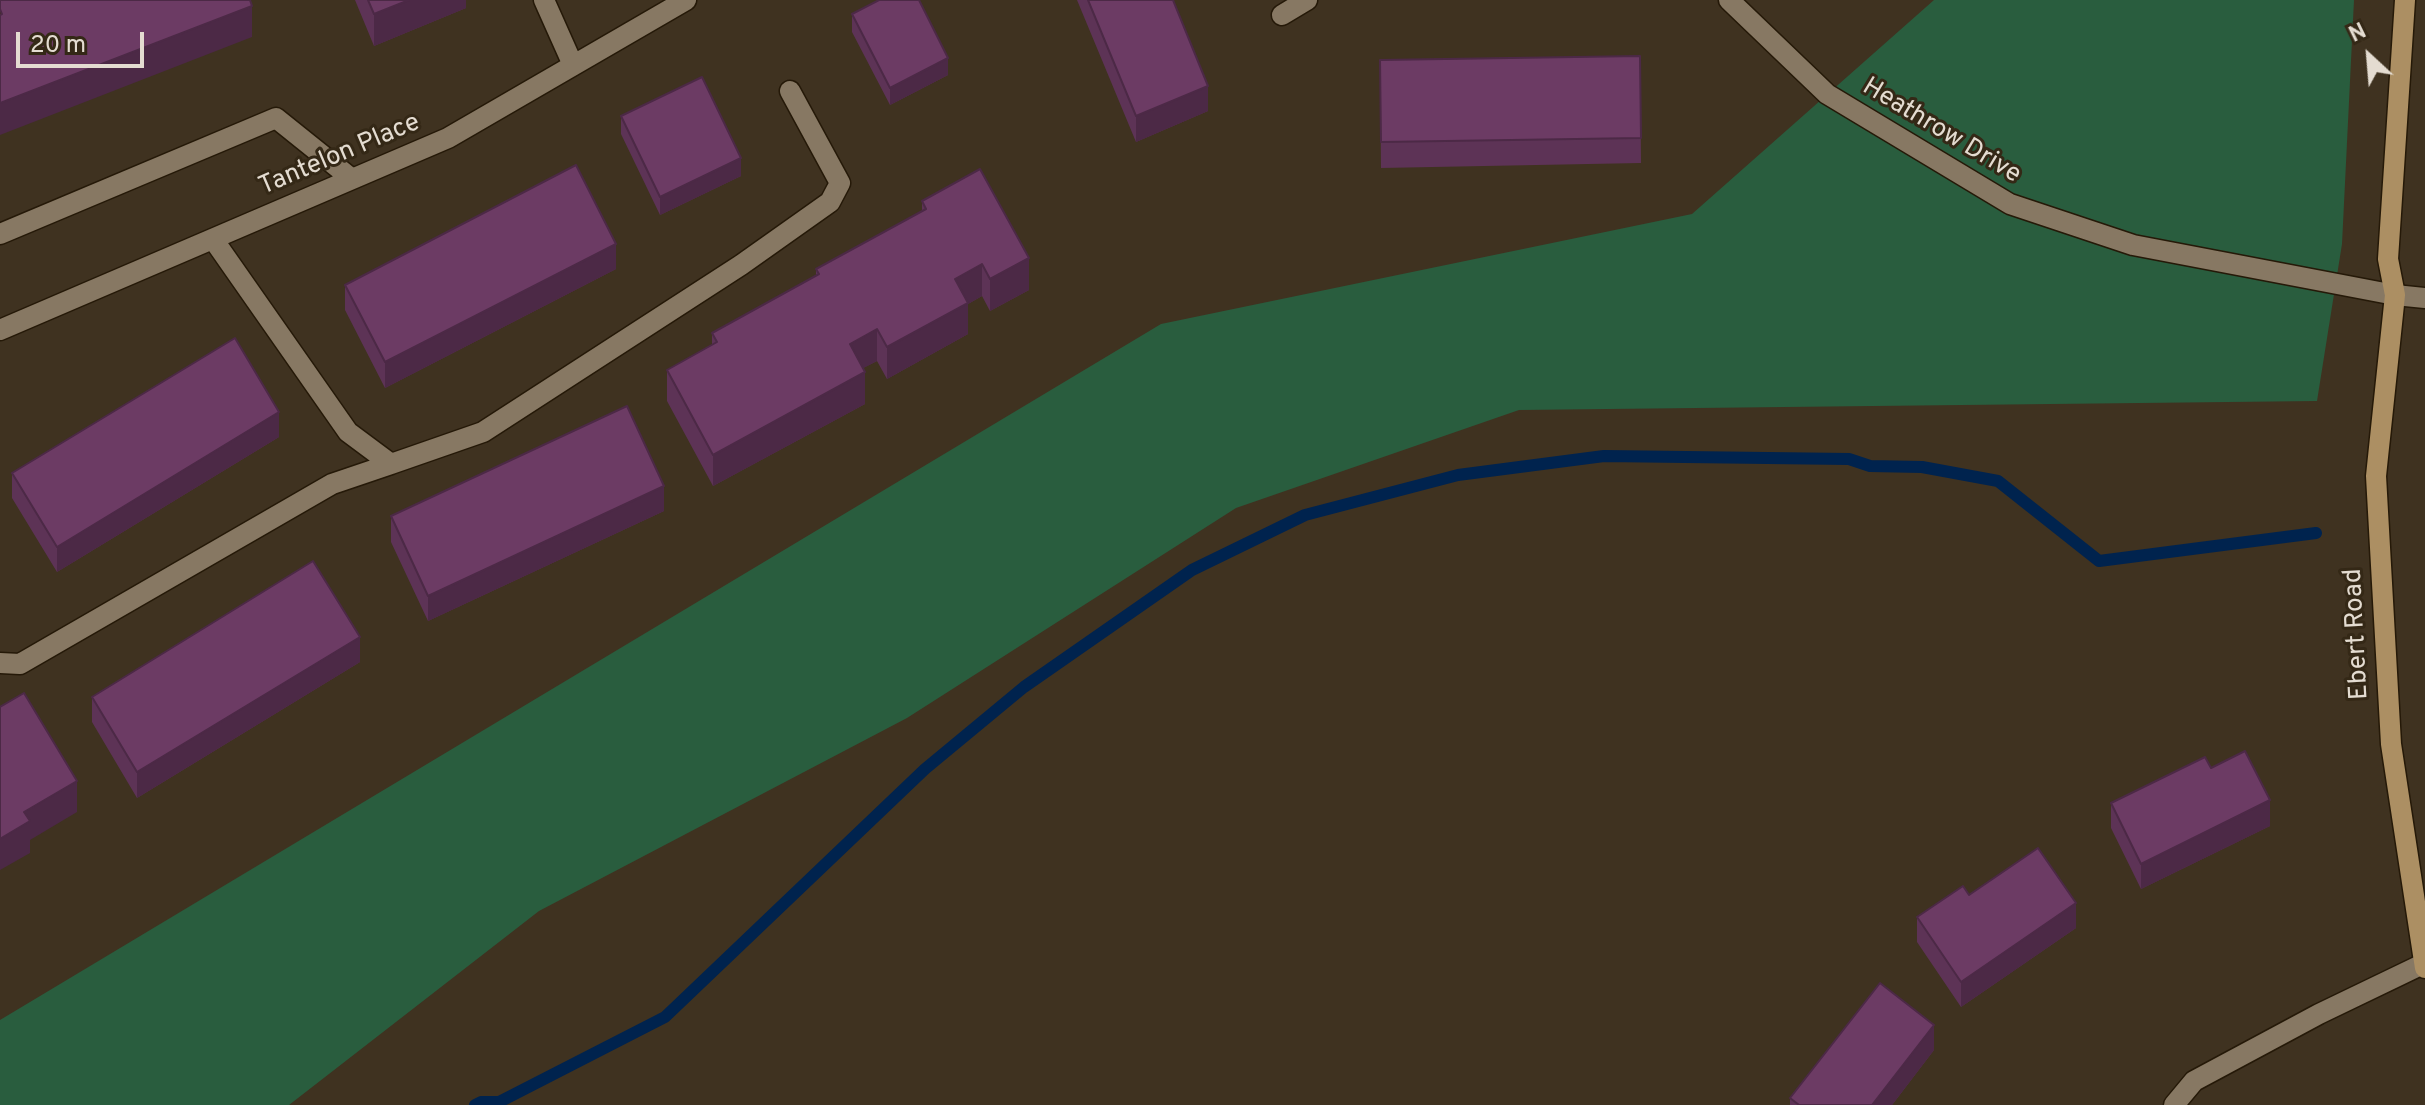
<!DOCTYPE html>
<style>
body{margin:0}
#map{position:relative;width:2425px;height:1105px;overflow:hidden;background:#3f3220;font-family:Overpass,sans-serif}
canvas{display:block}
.north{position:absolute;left:2329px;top:16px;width:80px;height:80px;-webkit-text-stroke:6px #342816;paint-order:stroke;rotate:334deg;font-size:22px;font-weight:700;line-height:32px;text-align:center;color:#e4dcd1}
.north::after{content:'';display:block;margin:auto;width:28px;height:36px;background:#e4dcd1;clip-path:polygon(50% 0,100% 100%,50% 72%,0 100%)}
.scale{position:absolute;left:16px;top:32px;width:128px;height:36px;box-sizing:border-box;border:4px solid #e4dcd1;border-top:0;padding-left:10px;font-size:24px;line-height:28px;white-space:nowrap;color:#e4dcd1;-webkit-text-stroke:6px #342816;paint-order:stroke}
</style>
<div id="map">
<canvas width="2425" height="1105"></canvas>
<div class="north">N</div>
<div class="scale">20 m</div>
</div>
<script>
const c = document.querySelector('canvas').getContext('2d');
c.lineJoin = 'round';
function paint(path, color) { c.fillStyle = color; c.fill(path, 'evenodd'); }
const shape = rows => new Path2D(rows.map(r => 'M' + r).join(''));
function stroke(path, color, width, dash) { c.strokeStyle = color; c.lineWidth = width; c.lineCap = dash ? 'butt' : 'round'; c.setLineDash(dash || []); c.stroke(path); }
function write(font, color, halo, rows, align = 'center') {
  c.font = font + ' Overpass,sans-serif'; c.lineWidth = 6; c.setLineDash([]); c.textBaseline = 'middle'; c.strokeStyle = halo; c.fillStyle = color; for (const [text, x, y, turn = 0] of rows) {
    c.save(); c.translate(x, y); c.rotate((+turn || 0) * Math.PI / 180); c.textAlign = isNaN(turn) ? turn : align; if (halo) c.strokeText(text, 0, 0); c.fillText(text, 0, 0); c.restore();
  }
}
paint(shape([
 [1934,0,2354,0,2342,244,2317,401,1519,410,1236,508,907,718,539,911,289,1105,0,1105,0,1020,1161,324,1692,214]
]), '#295d3e');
stroke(shape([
 [475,1105,481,1102,499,1102,665,1017,925,769,1024,687,1192,570,1305,515,1458,475,1604,456,1849,459,1870,466,1922,467,1998,481,2099,561,2316,533]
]), '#00234e', 12);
const minor = shape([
 [544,0,573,65],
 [1729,0,1827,94,2010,204,2133,245,2395,295,2425,298],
 [1282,15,1307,0],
 [0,234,276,118,352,179],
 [213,239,348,432,391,464,483,432,741,265,830,202,840,183,790,91],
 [0,330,448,138,686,0],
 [0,663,20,664,332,484,391,464],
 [2174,1105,2194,1081,2319,1014,2425,963]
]);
const major = shape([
 [2405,0,2388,259,2395,295,2376,476,2391,744,2425,968]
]);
stroke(minor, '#251908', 23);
stroke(major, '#251908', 23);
stroke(minor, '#877863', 20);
stroke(major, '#ac8f63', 20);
paint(shape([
 [355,0,466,0,466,8,374,46],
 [1077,0,1173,0,1208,111,1136,142],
 [852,14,948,75,890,105,852,32],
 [1640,56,1641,163,1381,168,1380,60],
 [621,116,741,176,660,215,621,134],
 [922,201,1029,290,990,311,982,296,968,304,968,334,887,379,877,361,863,368,865,404,713,486,667,401,667,370,712,345,712,333,816,276,816,269,922,212],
 [616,269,385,388,345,310,345,285],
 [279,437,57,572,12,498,12,473],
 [664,511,428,621,391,542,391,516],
 [360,662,137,798,92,722,92,697],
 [2211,768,2270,826,2141,889,2111,828,2111,803],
 [1969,895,2076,928,1961,1007,1917,942,1917,917],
 [1934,1050,1892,1105,1790,1105,1790,1098]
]), '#5d3356');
paint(shape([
 [409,0,466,0,466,8,374,46,374,14],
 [252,6,252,37,0,135,0,103],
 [948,58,948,75,890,105,890,88],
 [1208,86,1208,111,1136,142,1136,116],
 [741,158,741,176,660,215,660,197],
 [616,244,616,269,385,388,385,362],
 [1029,258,1029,290,990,311,990,279],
 [982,264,982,296,968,304,968,334,887,379,887,347,955,279],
 [877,329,877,361,850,375,850,344],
 [865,372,865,404,713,486,713,455],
 [279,412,279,437,57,572,57,547],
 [664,486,664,511,428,621,428,596],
 [360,637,360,662,137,798,137,772],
 [77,781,77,812,30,840,30,853,0,870,0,839,24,812],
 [2270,800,2270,826,2141,889,2141,864],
 [2076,903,2076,928,1961,1007,1961,982],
 [1934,1025,1934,1050,1892,1105,1872,1105]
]), '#4c2946');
const building = shape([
 [0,0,250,0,252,6,0,103,0,15,2,14,0,9,0,0],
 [368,0,409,0,374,14,368,0],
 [879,0,919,0,948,58,890,88,852,14,879,0],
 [1088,0,1173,0,1208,86,1136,116,1088,0],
 [1640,56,1641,138,1381,142,1380,60,1640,56],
 [702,77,741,158,660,197,621,116,702,77],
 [576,165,616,244,385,362,345,285,576,165],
 [980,169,1029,258,990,279,982,264,955,279,968,303,887,347,877,329,850,344,865,372,713,455,667,370,717,342,712,333,819,274,816,269,926,209,922,201,980,169],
 [235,338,279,412,57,547,12,473,235,338],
 [627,406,664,486,428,596,391,516,627,406],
 [313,561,360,637,137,772,92,697,313,561],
 [24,693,77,781,24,812,30,821,0,839,0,707,24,693],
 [2245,751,2270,800,2141,864,2111,803,2205,757,2211,768,2245,751],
 [2038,848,2076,903,1961,982,1917,917,1963,886,1969,895,2038,848],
 [1880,983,1934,1025,1872,1105,1799,1105,1790,1098,1880,983]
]);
paint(building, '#6c3b64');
stroke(building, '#4c2946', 2);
write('26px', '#e4dcd1', '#342816', [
 ["Heathrow Drive",1941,132,31],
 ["Tantelon Place",340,156,-23],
 ["Ebert Road",2358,634,-93]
]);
</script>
